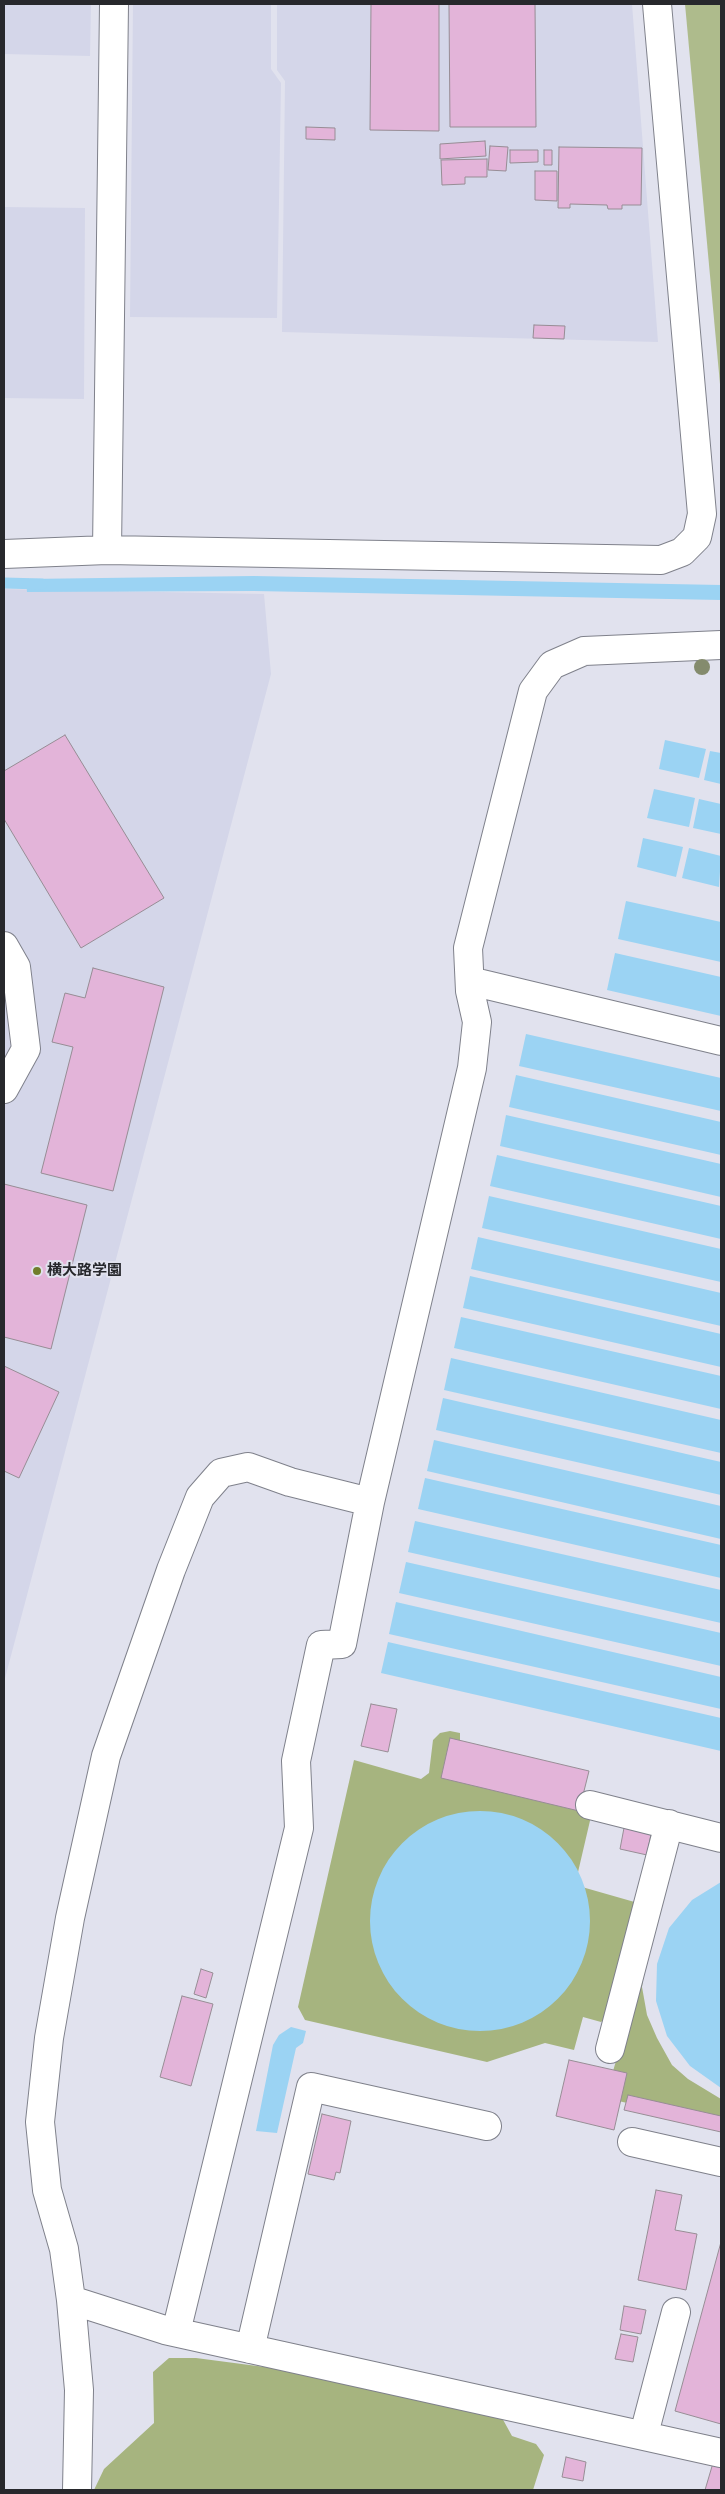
<!DOCTYPE html>
<meta charset="utf-8">
<style>
body{margin:0}
#map{position:relative;width:725px;height:2494px;overflow:hidden;background:#e1e2ee;font-family:"IBM Plex Sans",sans-serif}
canvas{display:block}
.frame{position:absolute;inset:0;border:5px solid #27282c;pointer-events:none}
</style>
<div id="map">
<canvas width="725" height="2494"></canvas>
<div class="frame"></div>
</div>
<script>
const c = document.querySelector('canvas').getContext('2d');
c.lineJoin = 'round';
function paint(path, color) { c.fillStyle = color; c.fill(path, 'evenodd'); }
const shape = rows => new Path2D(rows.map(r => 'M' + r).join(''));
function stroke(path, color, width, dash) { c.strokeStyle = color; c.lineWidth = width; c.lineCap = dash ? 'butt' : 'round'; c.setLineDash(dash || []); c.stroke(path); }
function write(font, color, halo, rows, align = 'center') {
  c.font = font + ' "IBM Plex Sans","Noto Sans JP",sans-serif'; c.lineWidth = 4; c.setLineDash([]); c.textBaseline = 'middle'; c.strokeStyle = halo; c.fillStyle = color; for (const [text, x, y, turn = 0] of rows) {
    c.save(); c.translate(x, y); c.rotate((+turn || 0) * Math.PI / 180); c.textAlign = isNaN(turn) ? turn : align; if (halo) c.strokeText(text, 0, 0); c.fillText(text, 0, 0); c.restore();
  }
}
paint(shape([
 [4,4,91,4,90,56,4,54],
 [133,4,271,4,271,69,281,83,277,318,130,317],
 [277,4,632,4,658,342,282,332,285,81,277,70],
 [4,207,85,208,84,399,4,398],
 [4,589,264,594,271,674,4,1682]
]), '#d4d6e9');
paint(shape([
 [685,4,721,4,721,395]
]), '#aebb8c');
paint(shape([
 [450,1731,460,1733,460,1759,596,1795,575,1885,638,1903,610,2014,601,2022,583,2017,574,2050,545,2043,487,2062,305,2020,298,2007,354,1760,421,1779,429,1773,433,1740,440,1733],
 [646,1960,642,1987,647,2015,657,2038,672,2065,688,2079,721,2099,721,2124,605,2098],
 [169,2358,196,2358,280,2369,501,2416,512,2436,536,2444,544,2455,533,2490,94,2490,104,2469,154,2423,153,2372]
]), '#a6b47f');
paint(shape([
 [254,576,721,585,721,600,254,591,27,592,26,579],
 [665,740,706,749,699,778,659,769],
 [710,751,721,753,721,784,704,780],
 [654,789,695,798,689,827,647,818],
 [699,799,721,804,721,834,693,828],
 [643,838,683,847,676,877,637,867],
 [689,848,721,856,719,887,682,878],
 [626,901,721,922,721,962,618,939],
 [615,953,721,977,721,1016,607,990],
 [526,1034,721,1078,721,1111,519,1066],
 [516,1075,721,1122,721,1155,509,1107],
 [506,1115,721,1164,721,1197,500,1146],
 [497,1155,721,1206,721,1239,490,1186],
 [489,1196,721,1249,721,1282,482,1228],
 [478,1237,721,1293,721,1326,471,1269],
 [470,1276,721,1334,721,1367,463,1308],
 [461,1317,721,1376,721,1409,454,1348],
 [451,1358,721,1420,721,1453,444,1390],
 [443,1398,721,1462,721,1495,436,1430],
 [434,1440,721,1506,721,1539,427,1471],
 [425,1478,721,1545,721,1578,418,1509],
 [415,1521,721,1590,721,1623,408,1552],
 [406,1562,721,1633,721,1666,399,1593],
 [396,1602,721,1677,721,1709,389,1634],
 [388,1642,721,1718,721,1751,381,1673],
 '370 1921a110 110 0 1 1 220 0a110 110 0 1 1-220 0Z',
 [721,1882,721,2088,690,2066,667,2036,656,2001,657,1964,669,1928,692,1900],
 [291,2027,306,2031,303,2043,296,2048,277,2133,256,2131,273,2045,279,2035]
]), '#9bd3f3');
stroke(shape([
 [4,583,42,584]
]), '#9bd3f3', 11);
const building = shape([
 [371,4,439,4,439,131,370,130,371,4],
 [449,4,535,4,536,127,450,127,449,4],
 [306,127,335,128,335,140,306,139,306,127],
 [485,141,486,156,440,159,440,144,485,141],
 [490,146,508,147,506,171,488,170,490,146],
 [559,147,642,148,641,205,622,205,622,209,608,209,607,205,570,204,570,208,558,208,559,147],
 [510,150,538,150,538,162,510,163,510,150],
 [544,150,552,150,552,165,544,165,544,150],
 [487,159,487,177,465,177,465,184,442,185,441,160,487,159],
 [535,171,557,171,557,201,535,200,535,171],
 [534,325,565,326,564,339,533,338,534,325],
 [65,735,164,898,81,948,4,819,4,771,65,735],
 [93,968,164,987,113,1191,41,1173,73,1047,52,1042,65,993,85,998,93,968],
 [4,1184,87,1205,51,1349,4,1337,4,1184],
 [4,1366,59,1392,19,1478,4,1471,4,1366],
 [371,1704,397,1709,388,1752,361,1746,371,1704],
 [450,1738,589,1771,579,1811,441,1778,450,1738],
 [624,1828,651,1834,647,1855,620,1849,624,1828],
 [201,1969,213,1973,206,1998,194,1994,201,1969],
 [182,1996,213,2004,191,2086,160,2077,182,1996],
 [569,2060,627,2073,614,2130,556,2116,569,2060],
 [628,2095,721,2116,721,2132,624,2110,628,2095],
 [322,2114,351,2121,340,2173,336,2172,334,2180,308,2174,322,2114],
 [656,2190,682,2195,675,2230,697,2234,686,2290,638,2280,656,2190],
 [721,2242,721,2424,675,2411,721,2242],
 [624,2306,646,2310,641,2334,620,2330,624,2306],
 [621,2334,638,2337,633,2362,615,2359,621,2334],
 [566,2457,586,2462,583,2481,562,2477,566,2457],
 [713,2463,721,2466,721,2490,705,2490,713,2463]
]);
paint(building, '#e3b4d9');
stroke(building, '#978d95', 1);
const minor = shape([
 [107,550,114,4],
 [4,554,107,550,661,560,682,552,697,537,702,514,657,4],
 [4,946,16,967,26,1049,4,1089],
 [470,981,721,1041],
 [590,1805,721,1838],
 [610,2049,669,1824],
 [632,2142,721,2162],
 [71,2300,165,2330,721,2453],
 [176,2332,299,1828,296,1761,321,1645,342,1644,370,1502,472,1068,477,1022,470,991,468,948,533,691,552,665,584,651,721,645],
 [250,2349,311,2087,487,2126],
 [644,2434,676,2312],
 [77,2490,79,2390,71,2300,64,2249,47,2190,40,2122,49,2038,70,1918,106,1756,171,1570,200,1497,221,1473,248,1467,290,1482,370,1502]
]);
stroke(minor, '#7f818b', 30);
stroke(minor, '#fff', 28);
c.fillStyle = '#848b6d';
for (const [x, y] of [
 [702,667]
]) { c.beginPath(); c.arc(x, y, 8, 0, 2 * Math.PI); c.fill(); }
for (const [x, y, r, color] of [
 [37,1271,5,"#707d2b"]
]) { const dot = new Path2D(); dot.arc(x, y, r, 0, 2 * Math.PI); c.fillStyle = color; c.fill(dot); stroke(dot, '#e1e2ee', 2); }
write('bold 15px', '#27282c', '#e1e2ee', [
 ["横大路学園",47,1271]
], 'left');
</script>
